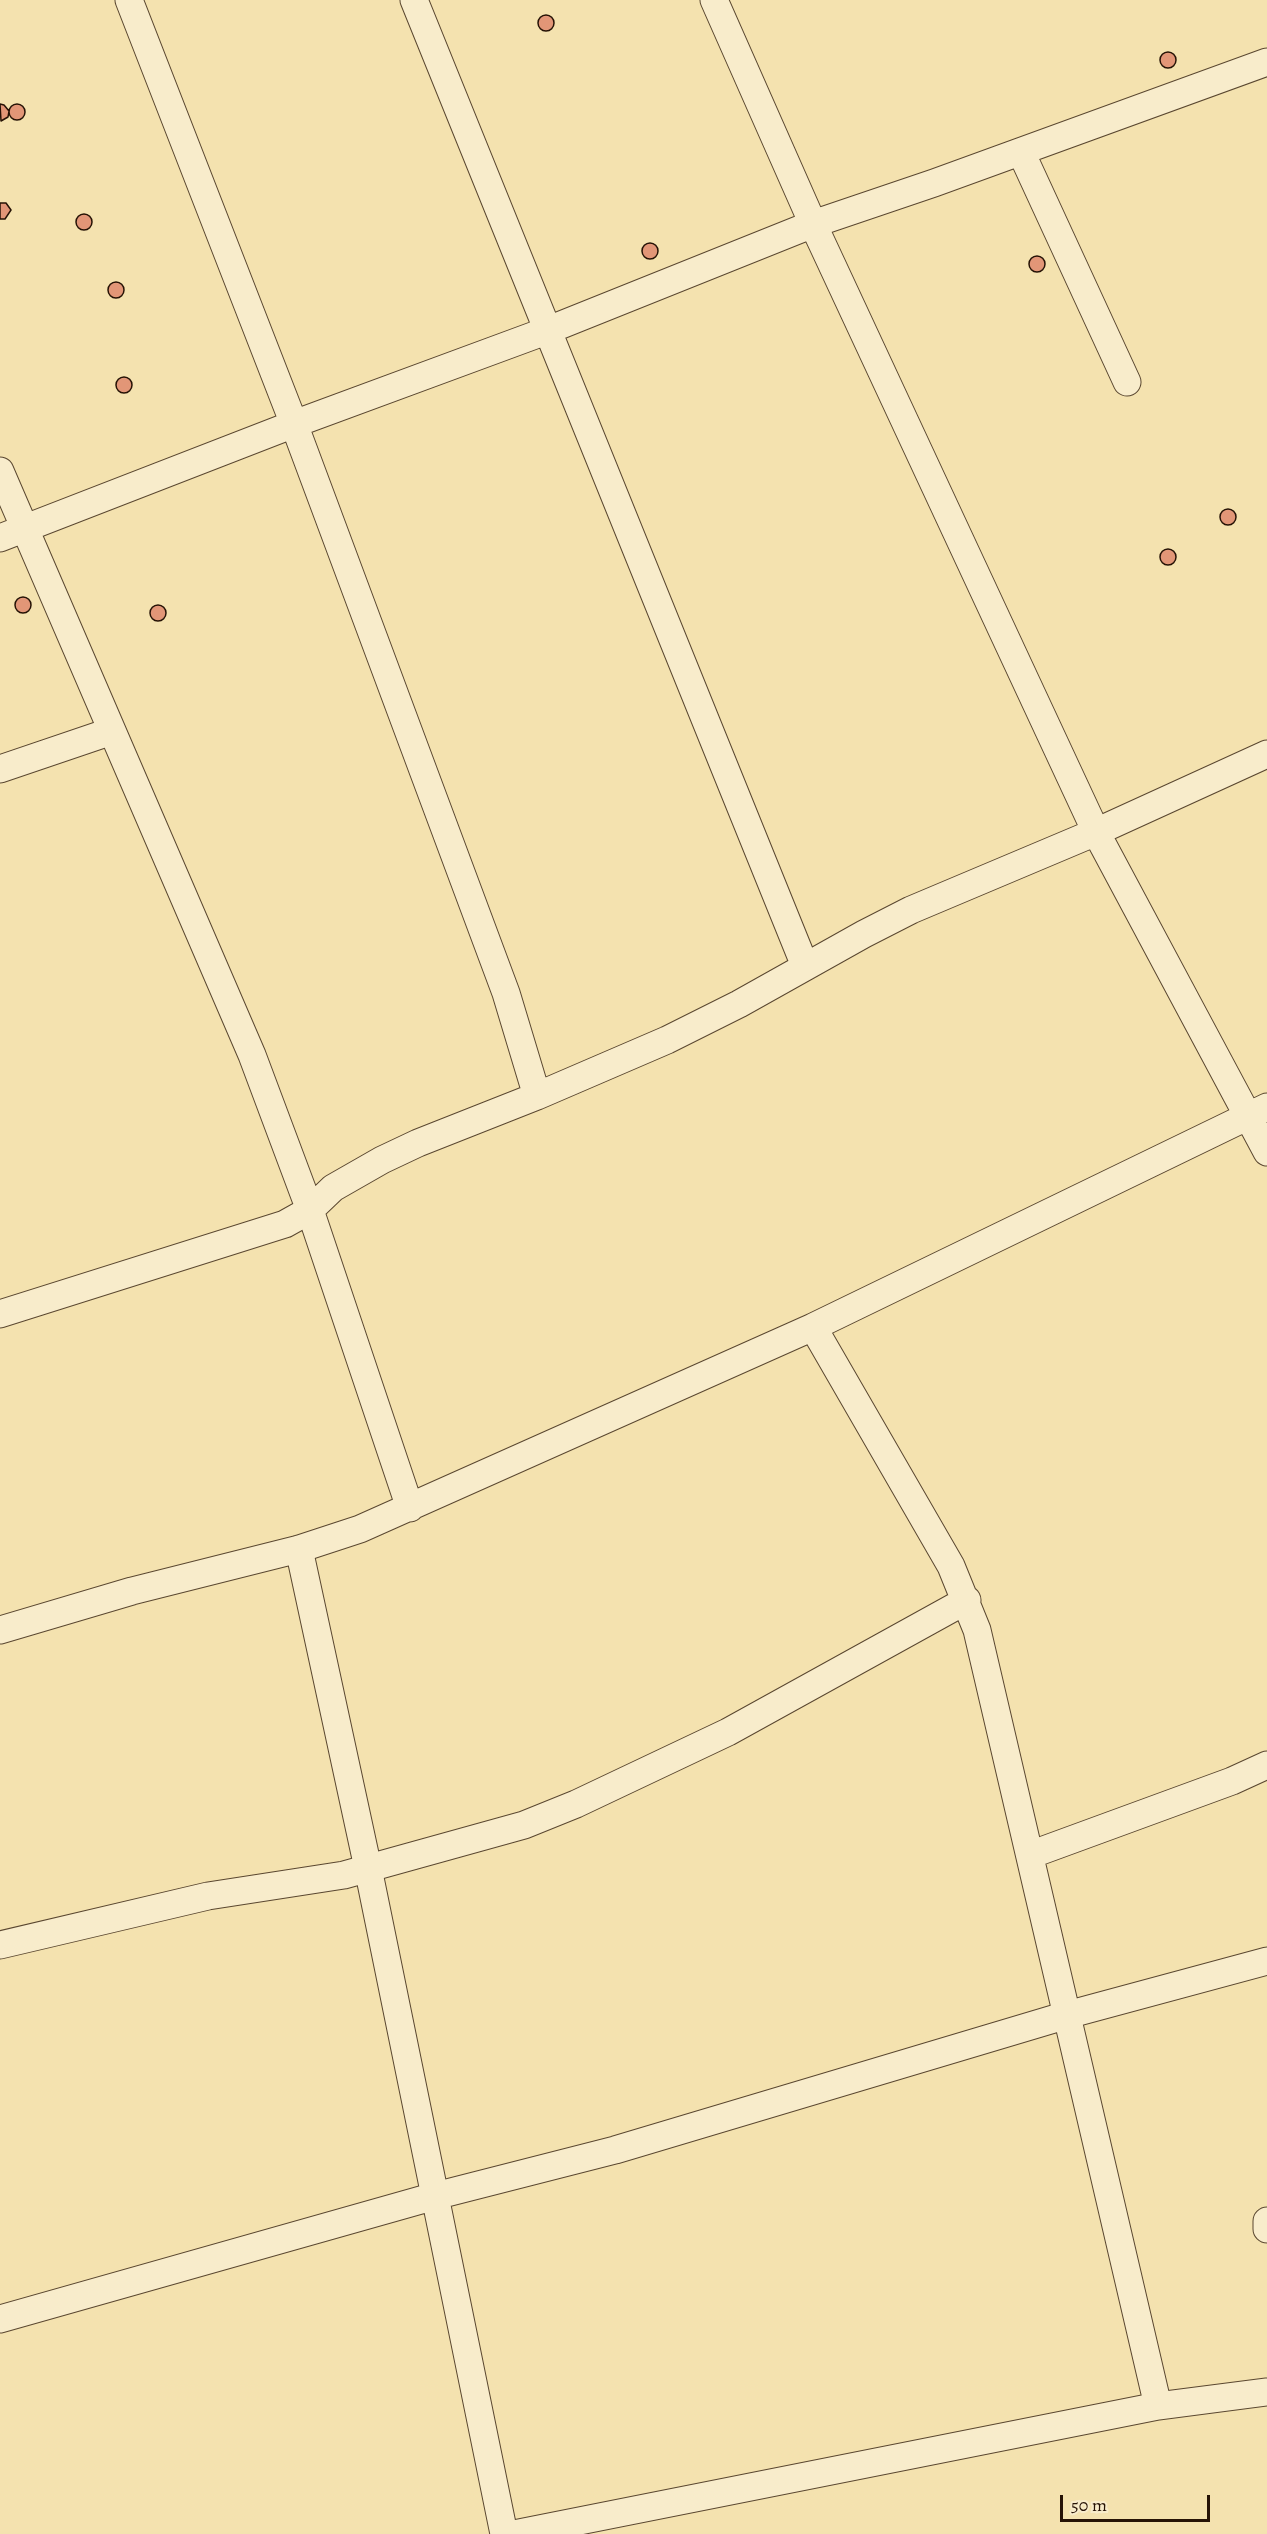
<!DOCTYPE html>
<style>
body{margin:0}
#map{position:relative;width:1267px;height:2534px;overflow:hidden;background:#f4e2af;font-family:Alegreya,serif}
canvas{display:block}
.scale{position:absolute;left:1060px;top:2495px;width:150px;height:27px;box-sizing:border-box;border:3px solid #261306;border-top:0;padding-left:8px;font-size:18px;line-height:21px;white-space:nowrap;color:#261306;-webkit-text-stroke:4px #f8eccb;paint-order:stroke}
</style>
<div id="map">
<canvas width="1267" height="2534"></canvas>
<div class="scale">50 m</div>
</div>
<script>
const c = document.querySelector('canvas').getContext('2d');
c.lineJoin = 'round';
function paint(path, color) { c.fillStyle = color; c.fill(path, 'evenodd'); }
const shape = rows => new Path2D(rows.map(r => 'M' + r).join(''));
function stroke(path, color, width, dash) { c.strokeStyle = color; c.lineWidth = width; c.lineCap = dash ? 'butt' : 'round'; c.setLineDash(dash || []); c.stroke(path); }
const building = shape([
 '538 23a8 8 0 1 1 16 0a8 8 0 1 1-16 0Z',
 '1160 60a8 8 0 1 1 16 0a8 8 0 1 1-16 0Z',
 '9 112a8 8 0 1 1 16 0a8 8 0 1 1-16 0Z',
 [0,104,4,105,9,111,8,117,1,121,0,104],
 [0,203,6,203,11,210,5,219,0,219,0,203],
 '76 222a8 8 0 1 1 16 0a8 8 0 1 1-16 0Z',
 '642 251a8 8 0 1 1 16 0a8 8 0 1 1-16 0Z',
 '1029 264a8 8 0 1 1 16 0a8 8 0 1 1-16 0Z',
 '108 290a8 8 0 1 1 16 0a8 8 0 1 1-16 0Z',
 '116 385a8 8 0 1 1 16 0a8 8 0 1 1-16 0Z',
 '1220 517a8 8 0 1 1 16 0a8 8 0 1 1-16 0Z',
 '1160 557a8 8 0 1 1 16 0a8 8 0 1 1-16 0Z',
 '15 605a8 8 0 1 1 16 0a8 8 0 1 1-16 0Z',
 '150 613a8 8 0 1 1 16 0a8 8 0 1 1-16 0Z'
]);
paint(building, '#e29677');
stroke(building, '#261306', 1.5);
const minor = shape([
 [129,0,294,424,506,993,537,1096],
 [414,0,805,966],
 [714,0,813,224,1096,832,1267,1152],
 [1021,152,1127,382],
 [0,471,252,1055,310,1210,410,1508],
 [0,538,294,424,546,331,813,224,934,183,1267,62],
 [0,769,112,731],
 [0,1314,285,1224,310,1210,333,1188,382,1160,418,1143,537,1096,667,1040,739,1004,864,934,911,910,1096,832,1267,754],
 [813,1327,951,1566,977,1630,1158,2406],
 [299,1549,368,1868,504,2534],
 [0,1630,132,1591,299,1549,360,1529,813,1327,1267,1107],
 [1030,1855,1232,1781,1267,1765],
 [0,1945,208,1896,344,1875,524,1825,576,1804,728,1732,967,1600],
 [1267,2221,1267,2229],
 [0,2319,435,2196,615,2150,1067,2015,1267,1961],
 [514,2534,1158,2406,1267,2392]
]);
stroke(minor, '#5a4730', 29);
stroke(minor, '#f8eccb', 27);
</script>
